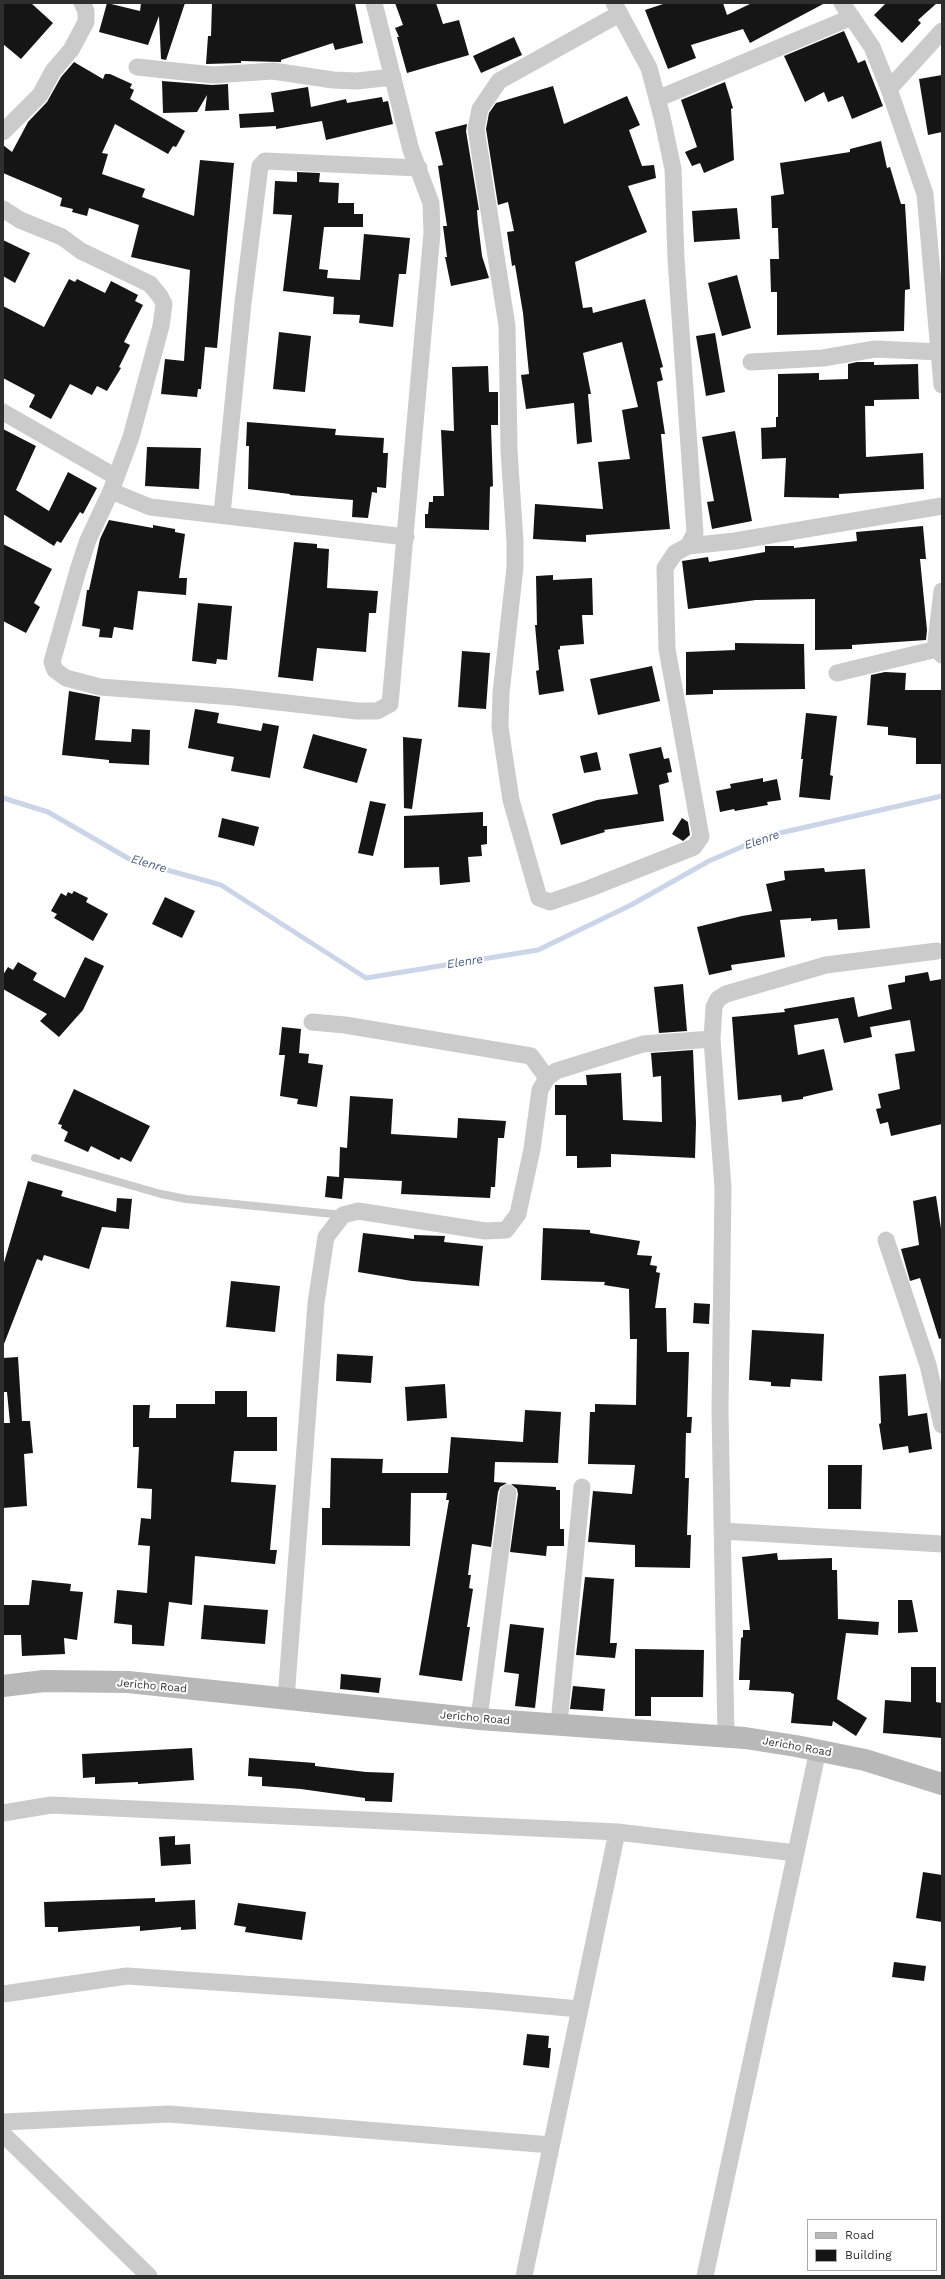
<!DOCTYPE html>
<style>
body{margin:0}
#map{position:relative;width:945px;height:2279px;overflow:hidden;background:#fff;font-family:"Work Sans",sans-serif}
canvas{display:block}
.frame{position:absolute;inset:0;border:4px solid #2e2e2e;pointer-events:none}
.legend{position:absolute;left:807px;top:2219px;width:130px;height:52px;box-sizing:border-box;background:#fff;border:1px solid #ababab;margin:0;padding:5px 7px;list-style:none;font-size:12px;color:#2e2e2e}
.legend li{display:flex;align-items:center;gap:8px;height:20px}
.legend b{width:20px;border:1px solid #ababab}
</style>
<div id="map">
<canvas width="945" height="2279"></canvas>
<div class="frame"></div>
<ul class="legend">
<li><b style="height:5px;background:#b8b8b8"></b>Road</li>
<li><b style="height:11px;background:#151515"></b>Building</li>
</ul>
</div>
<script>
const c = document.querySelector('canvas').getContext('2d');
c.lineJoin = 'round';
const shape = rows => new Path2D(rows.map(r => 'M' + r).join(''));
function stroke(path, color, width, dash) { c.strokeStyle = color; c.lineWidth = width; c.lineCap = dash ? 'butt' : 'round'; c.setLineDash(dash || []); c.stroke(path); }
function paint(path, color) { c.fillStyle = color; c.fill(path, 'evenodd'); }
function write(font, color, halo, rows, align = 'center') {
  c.font = font + ' "Work Sans",sans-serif'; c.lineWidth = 4; c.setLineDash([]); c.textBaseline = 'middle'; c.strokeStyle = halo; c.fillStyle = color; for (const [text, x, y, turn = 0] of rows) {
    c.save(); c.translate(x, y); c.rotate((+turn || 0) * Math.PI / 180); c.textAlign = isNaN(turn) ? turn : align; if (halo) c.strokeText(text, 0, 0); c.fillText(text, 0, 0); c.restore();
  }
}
stroke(shape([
 [3,798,48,812,131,860,221,885,366,978,538,950,631,905,709,861,767,836,942,796]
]), '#cbd5e9', 5);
paint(shape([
 [3,3,31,3,53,23,21,59,3,44],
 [107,3,140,11,141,3,185,3,166,60,161,59,159,16,148,45,99,32],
 [212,3,355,3,363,43,335,50,333,43,281,60,281,62,241,61,241,63,206,64,208,36,211,36],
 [395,3,436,3,443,24,459,20,469,55,407,73,397,37,399,37,395,28,403,25],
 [666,3,723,3,727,15,752,3,825,3,750,43,743,29,691,45,696,58,668,69,645,10],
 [886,3,937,3,918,20,921,23,902,43,874,15],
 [844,31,858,63,865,60,883,106,852,119,843,96,828,102,824,92,805,102,784,56],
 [514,37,522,55,481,73,473,56],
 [74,62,103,79,105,74,110,74,132,84,130,88,134,90,130,99,185,131,176,147,173,146,168,154,115,124,102,153,108,154,102,174,145,189,142,197,194,216,200,160,234,163,217,348,205,347,201,389,198,389,197,397,161,394,165,359,184,361,190,270,131,257,139,225,89,208,87,216,72,212,73,209,60,206,62,198,3,173,3,145,12,152,28,122,47,102,61,77],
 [942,75,942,132,928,135,919,79],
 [162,81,212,85,228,84,229,110,205,111,207,95,197,112,163,113],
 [725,82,733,108,731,109,734,160,704,173,700,163,692,166,685,152,697,147,681,100],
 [553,86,564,124,627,96,640,125,629,130,642,166,654,165,656,178,628,186,647,232,575,262,583,308,592,307,593,313,645,299,663,367,660,368,663,380,657,382,665,434,661,434,670,529,586,535,586,542,533,539,535,504,603,509,598,462,630,459,622,410,638,407,622,342,583,353,591,394,588,394,592,442,577,444,574,403,526,409,521,375,529,374,523,313,515,265,512,266,507,232,514,231,508,202,498,205,486,129,489,113,496,103],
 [308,87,311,107,346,99,347,103,382,97,383,102,388,101,393,124,326,140,322,121,276,129,276,126,240,128,239,114,274,112,271,93],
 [467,124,466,131,479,210,477,210,478,223,482,256,489,278,451,286,445,257,447,257,443,226,447,226,438,166,443,165,435,132],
 [881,141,887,168,890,167,901,204,905,204,910,289,905,290,904,331,777,335,777,292,771,292,770,259,779,259,778,228,772,228,771,196,784,194,780,163,850,152,850,149],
 [297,172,320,173,319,182,339,183,338,203,354,203,354,214,363,214,363,227,324,227,319,269,328,270,327,278,360,280,364,234,410,238,406,274,399,274,393,327,359,323,360,315,333,314,334,297,283,291,292,215,273,214,275,181,297,182],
 [737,208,740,239,694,242,692,211],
 [3,240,30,253,15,283,3,276],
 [737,275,751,328,722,336,708,283],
 [69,279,75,282,77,279,105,293,111,281,138,295,135,301,143,305,124,342,130,345,119,367,121,368,107,391,97,386,92,395,70,384,51,419,29,407,35,395,3,378,3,306,44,327],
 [279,332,311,336,305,392,273,389],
 [715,333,725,392,706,396,696,336],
 [857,362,874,362,874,365,918,364,919,399,874,400,874,406,865,406,866,457,923,453,924,489,839,494,839,498,784,497,786,458,762,459,761,428,776,427,776,417,778,417,778,374,819,373,819,380,848,379,848,364],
 [488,366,489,392,498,392,498,425,491,425,493,486,490,487,489,530,425,528,425,514,428,514,429,502,433,502,433,496,444,496,441,430,454,431,452,367],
 [247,422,336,429,335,435,384,438,383,453,388,453,386,488,377,487,377,493,372,492,368,518,352,517,353,500,290,495,290,494,248,489,249,446,246,446],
 [3,429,36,446,16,490,49,511,68,472,97,488,83,514,80,512,61,543,57,541,54,546,3,514],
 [735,431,752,521,712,529,707,502,714,501,702,437],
 [147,447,201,448,199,489,145,486],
 [109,520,153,528,153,525,175,529,175,532,185,534,179,578,187,578,186,595,138,591,133,630,114,627,112,638,99,637,100,629,82,626,87,590,89,590,100,539],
 [923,526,926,559,920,559,927,630,926,640,852,645,852,649,815,650,815,599,756,600,688,609,682,561,708,557,709,562,765,552,765,546,794,546,794,548,857,541,856,532],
 [294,542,317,544,317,548,329,549,327,588,378,591,376,613,369,613,366,652,317,648,313,681,278,677],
 [3,544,52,569,34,603,40,607,26,633,3,621],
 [553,575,553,580,592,578,593,615,582,615,584,644,560,646,560,649,558,650,564,691,539,695,536,671,539,670,535,625,537,625,536,576],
 [198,603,232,606,227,660,217,659,216,664,192,661],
 [735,643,804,644,805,689,713,690,713,694,686,695,686,652,735,650],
 [462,651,490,653,486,709,458,707],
 [652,666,660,701,598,715,590,679],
 [885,672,906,673,905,690,942,690,942,764,916,764,916,738,888,735,888,727,867,725,871,675],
 [69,691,100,697,95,740,131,742,132,729,150,730,149,765,109,763,109,760,62,755],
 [195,709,219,713,217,723,261,731,263,723,279,726,270,778,231,771,234,757,188,748],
 [806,713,837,716,830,775,833,776,830,800,799,797,803,759,801,759],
 [313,734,367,749,357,783,303,768],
 [403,737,422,739,412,809,404,808],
 [661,747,664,759,669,758,672,772,667,773,669,782,659,785,664,821,604,830,605,832,561,845,552,814,597,800,638,794,629,754],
 [597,752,601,770,584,773,580,756],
 [763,778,763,782,777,779,781,800,767,802,768,805,735,811,734,809,720,812,716,791,731,788,730,784],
 [370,801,386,804,373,856,358,853],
 [483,812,483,826,487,826,487,844,481,845,482,856,468,857,470,882,440,885,439,867,404,868,404,816],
 [222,818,259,827,254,846,218,837],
 [682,818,688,822,690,835,683,841,672,834],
 [824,868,825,872,865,869,870,928,838,930,837,919,811,921,811,918,780,920,785,957,731,965,732,970,709,975,697,927,742,916,772,911,766,884,785,880,784,871],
 [74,891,88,898,86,902,108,914,93,941,54,918,57,914,51,911,61,893,66,896,68,892,72,894],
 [165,897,195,911,182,938,152,924],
 [85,957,104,966,83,1010,59,1037,40,1021,47,1014,3,989,3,975,8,967,13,970,18,962,37,973,33,980,65,998],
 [928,972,930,981,942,979,942,1124,891,1136,888,1122,880,1124,876,1109,881,1108,878,1094,900,1089,895,1054,915,1051,910,1020,870,1027,872,1037,844,1043,838,1018,794,1025,798,1055,824,1049,833,1090,803,1097,803,1099,782,1102,781,1095,738,1100,732,1017,785,1012,784,1009,854,997,858,1017,892,1009,888,985,905,982,905,976],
 [683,984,687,1031,659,1033,654,987],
 [282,1027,301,1029,299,1053,309,1054,308,1063,323,1065,317,1107,297,1104,298,1099,280,1096,285,1055,279,1055],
 [693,1050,696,1123,695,1158,611,1154,611,1167,577,1168,577,1156,566,1156,566,1115,555,1115,555,1085,587,1085,586,1075,621,1073,623,1120,662,1122,661,1076,653,1077,651,1053],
 [74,1089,150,1126,131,1162,121,1157,119,1160,91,1146,88,1152,64,1141,68,1132,61,1128,62,1125,58,1124],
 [350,1096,393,1099,391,1134,457,1138,458,1118,506,1121,504,1138,498,1138,495,1187,491,1187,490,1198,401,1194,402,1181,344,1178,342,1199,325,1197,327,1176,339,1177,340,1147,347,1148],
 [28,1181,63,1191,61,1196,116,1212,117,1198,132,1199,129,1229,102,1227,89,1269,44,1255,42,1261,37,1259,4,1344,3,1266],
 [936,1196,942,1235,942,1338,939,1339,920,1278,910,1281,901,1249,919,1245,913,1201],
 [543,1228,590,1230,590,1233,640,1241,637,1255,652,1256,650,1265,657,1266,656,1272,660,1273,655,1308,666,1308,667,1352,689,1352,687,1417,692,1417,691,1433,686,1433,685,1478,689,1478,687,1535,691,1535,690,1568,635,1567,635,1545,588,1542,593,1491,632,1494,635,1465,588,1464,590,1412,595,1412,595,1404,636,1405,637,1339,630,1339,629,1289,604,1285,605,1282,541,1280],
 [363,1233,414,1239,414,1235,445,1236,444,1242,483,1246,479,1286,412,1281,358,1272],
 [231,1281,280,1286,275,1332,226,1327],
 [694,1303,710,1304,709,1324,693,1323],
 [752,1330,824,1334,822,1381,791,1379,790,1387,771,1386,771,1382,749,1380],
 [337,1354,373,1356,371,1383,336,1381],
 [18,1357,22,1421,30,1421,33,1453,24,1454,27,1506,3,1508,3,1423,10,1423,7,1392,3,1392,3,1358],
 [906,1374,908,1416,927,1413,932,1449,909,1453,908,1446,883,1450,879,1424,881,1423,879,1376],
 [445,1384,447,1418,407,1421,405,1387],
 [215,1391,247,1391,247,1417,277,1417,277,1451,234,1451,231,1482,276,1485,270,1550,277,1550,275,1564,195,1556,192,1605,169,1602,164,1646,132,1644,132,1625,114,1623,117,1590,147,1593,150,1546,138,1545,141,1518,151,1519,152,1489,137,1488,139,1447,133,1447,133,1405,150,1405,149,1418,176,1418,176,1404,215,1404],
 [525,1410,561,1412,558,1463,495,1462,494,1482,507,1483,500,1487,498,1492,491,1547,472,1544,468,1575,471,1575,469,1588,473,1589,467,1627,470,1627,462,1681,419,1675,449,1500,446,1500,447,1493,411,1493,410,1546,322,1545,322,1508,330,1508,331,1458,383,1459,382,1473,448,1473,451,1437,523,1442],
 [828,1465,862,1465,861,1509,828,1509],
 [511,1484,556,1487,556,1490,560,1490,560,1529,564,1529,564,1546,547,1546,546,1556,510,1552,518,1494,517,1489],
 [777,1553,778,1560,832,1558,832,1570,837,1570,838,1619,879,1622,878,1635,846,1633,837,1699,867,1718,856,1736,833,1721,832,1726,791,1723,794,1694,791,1693,791,1692,749,1690,750,1680,739,1680,741,1638,743,1637,743,1630,750,1630,742,1557],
 [585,1577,614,1579,610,1643,617,1643,615,1658,576,1655],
 [32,1580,71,1584,70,1591,83,1592,77,1640,64,1638,65,1654,22,1656,21,1635,3,1635,3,1605,29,1605],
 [898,1600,912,1600,918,1632,898,1633],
 [204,1605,268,1610,265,1644,201,1639],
 [510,1624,544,1628,535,1708,515,1706,519,1674,504,1672],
 [635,1649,704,1650,703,1697,651,1697,651,1716,635,1716],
 [911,1667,936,1667,936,1702,942,1703,942,1738,883,1733,885,1700,911,1702],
 [341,1674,381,1678,379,1693,340,1689],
 [573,1686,605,1689,603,1711,570,1709],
 [192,1748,194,1780,138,1784,138,1782,95,1784,95,1777,83,1778,82,1754],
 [249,1758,315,1763,315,1766,366,1772,394,1773,392,1802,365,1801,365,1798,301,1789,262,1786,262,1777,248,1776],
 [175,1836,175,1845,190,1844,191,1864,161,1866,159,1837],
 [923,1872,942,1875,942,1922,916,1918],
 [155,1898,155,1902,195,1900,196,1929,181,1930,181,1927,140,1931,140,1926,58,1932,58,1927,45,1927,44,1902],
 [238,1903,306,1912,302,1940,245,1932,246,1927,234,1925],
 [894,1962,926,1966,924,1981,892,1977],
 [527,2034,549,2036,548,2048,551,2048,549,2068,523,2065]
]), '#151515');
stroke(shape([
 [35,1158,161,1194,186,1199,343,1215]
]), '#cbcbcb', 8);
stroke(shape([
 [614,3,649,68,662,117,673,169,676,259,695,533,688,546],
 [842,3,872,47,889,89,925,194,942,385],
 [619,14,499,81,480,109,476,129,507,326,509,450,515,542,515,567,501,693,500,727,511,800,539,898,550,902,588,889,694,847,701,837,667,649,665,568,675,553,688,546,735,541,942,506],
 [137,67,213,75,273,71,333,80,357,81,393,77],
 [889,89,942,31],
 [657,99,852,17],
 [3,132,40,95,53,71,71,50,86,22,86,11,82,3],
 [3,209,20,220,62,237,81,251,150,284,160,296,164,304,161,326,131,437,111,491,88,540,78,570,52,662,55,670,66,678,100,687,234,697,357,711,377,711,390,704,432,233,431,203,411,150,374,3],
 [751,362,823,358,875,349,940,352],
 [3,412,116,477],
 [111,491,150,507,406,537],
 [222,514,243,303,260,166,265,161,419,168],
 [942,591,936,641,937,649,942,655],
 [837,673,937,649],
 [312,1022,345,1025,531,1056,547,1078],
 [886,1240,928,1365,942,1425],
 [722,1531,942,1544],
 [286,1699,316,1303,326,1237,343,1215,358,1211,485,1231,506,1230,518,1214,532,1149,540,1090,547,1078,556,1071,643,1044,712,1039],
 [479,1719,508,1493],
 [559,1723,582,1487],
 [726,1736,720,1409,723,1188,712,1039,714,1007,718,999,726,994,826,965,937,951],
 [3,1813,51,1805,617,1832],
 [3,1994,127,1976,492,2001,579,2009],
 [3,2122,169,2114,551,2145],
 [3,2134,149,2276],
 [524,2276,617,1832,796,1853],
 [705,2276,818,1750]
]), '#cbcbcb', 17);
stroke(shape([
 [3,1686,44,1681,128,1682,479,1719,745,1738,796,1746,865,1760,942,1784]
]), '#b8b8b8', 22);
write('11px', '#2e2e2e', '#fff', [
 ["Jericho Road",152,1686,5],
 ["Jericho Road",475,1718,5],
 ["Jericho Road",797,1747,10]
]);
write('italic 12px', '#445b89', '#fff', [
 ["Elenre",762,840,-19],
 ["Elenre",149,864,17],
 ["Elenre",465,962,-9]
]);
</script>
